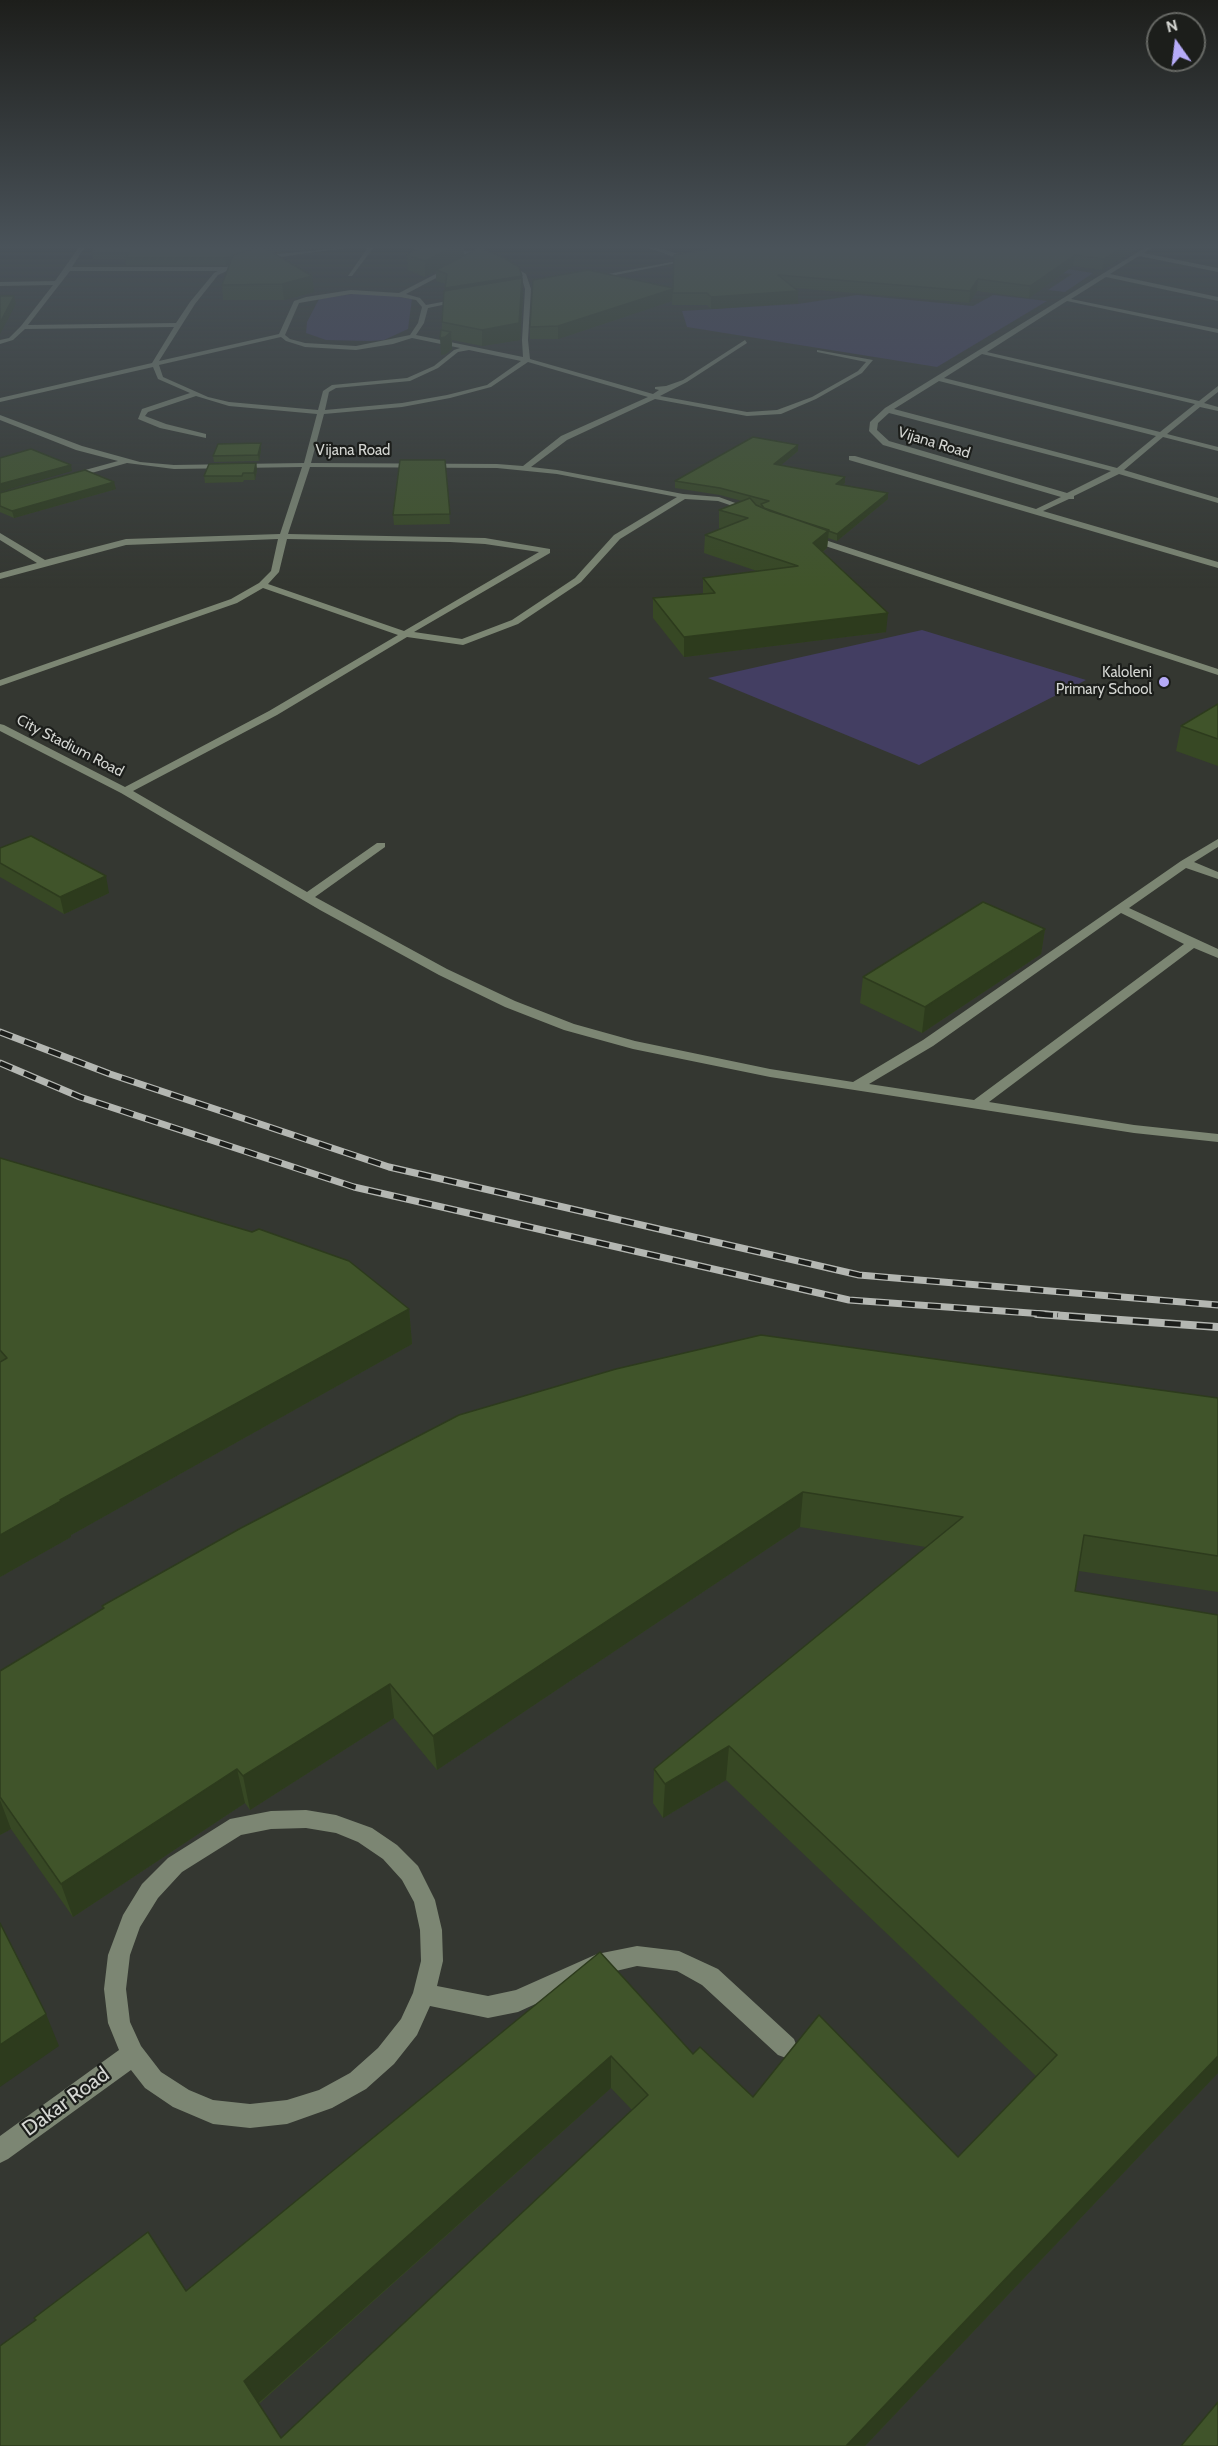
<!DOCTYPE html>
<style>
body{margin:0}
#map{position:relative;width:1218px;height:2446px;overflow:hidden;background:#343731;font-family:Cabin,sans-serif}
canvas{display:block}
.north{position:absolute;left:1146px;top:12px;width:60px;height:60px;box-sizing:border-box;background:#1c1e1b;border:2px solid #666864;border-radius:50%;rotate:346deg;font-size:16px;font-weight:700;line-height:24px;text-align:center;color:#d4d6d2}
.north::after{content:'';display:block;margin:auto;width:21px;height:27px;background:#b6abf8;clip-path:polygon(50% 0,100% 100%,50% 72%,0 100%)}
</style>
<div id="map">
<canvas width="1218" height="2446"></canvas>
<div class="north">N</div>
</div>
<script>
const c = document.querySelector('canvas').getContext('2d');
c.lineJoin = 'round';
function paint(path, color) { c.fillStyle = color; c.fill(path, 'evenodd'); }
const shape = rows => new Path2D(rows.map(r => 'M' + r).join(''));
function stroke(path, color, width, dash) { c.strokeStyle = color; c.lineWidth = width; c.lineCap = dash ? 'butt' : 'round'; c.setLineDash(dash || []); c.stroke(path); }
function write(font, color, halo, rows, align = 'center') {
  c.font = font + ' Cabin,sans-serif'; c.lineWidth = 4.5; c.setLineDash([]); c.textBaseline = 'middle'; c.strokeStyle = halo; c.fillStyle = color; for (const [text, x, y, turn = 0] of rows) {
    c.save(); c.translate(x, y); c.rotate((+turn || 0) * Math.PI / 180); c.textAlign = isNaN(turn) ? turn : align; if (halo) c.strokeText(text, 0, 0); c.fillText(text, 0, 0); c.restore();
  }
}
paint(shape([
 [1037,264,1093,273,1065,292,1048,290,1072,274,1049,272],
 [366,292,412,299,408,329,384,340,370,341,326,340,306,333,307,322,319,299],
 [857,295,973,306,993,295,1047,301,937,367,687,327,682,311,798,304],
 [922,630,1086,680,919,765,708,678]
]), '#433e62');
paint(shape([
 [79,247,85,247,72,267,226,267,265,255,353,247,265,259,242,264,218,275,195,304,159,361,279,334,294,301,306,297,351,290,399,293,453,265,455,268,406,294,420,298,426,305,463,298,466,300,428,308,424,323,416,335,523,357,522,340,525,289,521,276,505,266,477,256,402,247,478,252,509,264,526,274,531,289,528,340,530,359,653,394,659,390,655,389,655,387,666,386,683,380,745,340,747,343,687,382,660,396,747,412,777,410,812,397,858,371,866,362,817,352,817,350,873,360,862,373,816,399,781,414,747,416,655,399,567,440,531,467,557,470,683,494,719,497,757,511,753,513,718,501,685,499,620,539,581,582,518,624,463,645,407,637,277,715,133,791,307,892,377,843,385,843,385,847,315,897,447,969,515,1001,574,1024,635,1041,770,1069,853,1082,923,1040,1181,861,1218,839,1218,847,1194,862,1218,872,1218,879,1186,868,1129,908,1218,949,1218,958,1194,948,989,1102,1134,1125,1218,1134,1218,1142,1134,1133,770,1077,633,1049,564,1030,505,1007,439,975,320,910,121,793,0,731,0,724,4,725,125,787,269,711,398,635,263,588,237,603,0,686,0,680,231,599,259,583,271,571,278,539,126,545,0,579,0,573,37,563,0,540,0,533,45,560,126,539,280,534,302,467,174,469,127,463,70,479,66,477,67,475,118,461,76,450,0,420,0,415,82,446,140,462,174,465,304,463,317,414,229,406,196,396,148,412,145,416,166,424,206,434,206,438,160,428,138,419,142,409,190,393,158,379,153,367,0,402,0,398,152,363,174,327,25,329,13,340,0,344,0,340,9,338,21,326,53,285,0,286,0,282,55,281,79,247],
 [70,271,218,271,214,273,190,302,176,323,28,325,70,271],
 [351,294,400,297,416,300,422,307,418,323,410,335,356,346,305,343,290,339,285,335,299,303,351,294],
 [281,337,286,341,305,347,356,350,393,344,412,338,460,348,454,350,434,366,407,378,332,385,323,391,318,410,229,402,208,397,163,377,159,365,281,337],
 [469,350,521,361,487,385,447,395,402,403,325,410,329,392,336,388,410,381,438,368,458,352,469,350],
 [528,362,648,397,561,436,523,466,497,464,311,463,324,414,402,407,450,398,491,387,528,362],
 [310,467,497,468,557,474,677,497,614,535,575,578,512,620,462,639,414,632,550,553,550,549,485,538,288,534,310,467],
 [287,539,450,542,485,544,539,552,404,631,268,584,279,572,287,539],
 [1121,913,1184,944,974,1100,869,1084,933,1046,1121,913],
 [368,247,374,247,352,276,348,276,368,247],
 [646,247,655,247,697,259,590,280,587,278,682,260,646,247],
 [1146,247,1153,247,1144,253,1218,268,1218,272,1139,256,1110,274,1218,297,1218,301,1106,277,1071,299,1218,329,1218,333,1067,301,987,352,1199,401,1218,386,1218,392,1204,403,1218,407,1218,411,1200,407,1167,434,1218,447,1218,451,1163,437,1124,470,1218,498,1218,503,1119,474,1074,496,1074,499,1069,499,1043,511,1218,562,1218,568,849,460,849,456,855,456,1036,509,1061,497,883,445,869,431,870,422,885,408,1146,247],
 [982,354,1195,404,1160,432,944,378,982,354],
 [939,381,1156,436,1117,468,894,409,939,381],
 [889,413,1111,471,1067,493,889,441,877,430,878,423,889,413],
 [810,535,1218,669,1218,675,807,540,806,538,810,535],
 [306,1810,336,1815,372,1828,397,1845,418,1866,435,1900,442,1930,443,1961,437,1986,488,1996,516,1990,597,1954,637,1946,679,1951,718,1969,794,2039,797,2047,794,2055,786,2058,778,2055,702,1985,677,1971,637,1966,599,1975,518,2012,488,2018,430,2006,417,2035,394,2064,366,2089,332,2108,287,2124,250,2128,213,2124,173,2107,145,2088,131,2070,8,2159,0,2163,0,2136,119,2050,108,2023,104,1989,108,1955,123,1915,142,1884,168,1858,230,1819,271,1811,306,1810],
 [306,1828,336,1833,358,1842,383,1859,402,1880,414,1902,420,1930,421,1961,413,1993,401,2019,378,2048,350,2073,319,2090,287,2100,250,2104,213,2100,189,2090,161,2072,141,2046,130,2022,126,1989,130,1955,140,1927,158,1898,182,1872,241,1835,271,1829,306,1828]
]), '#7c8673');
const railFar1 = shape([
 [0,1032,110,1074,389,1167,859,1275,1218,1305],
 [0,1063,80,1097,354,1187,849,1300,1058,1315]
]);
const rail = shape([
 [1037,1314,1218,1327]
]);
stroke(railFar1, '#b4b7b2', 7);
stroke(rail, '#b4b7b2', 8);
stroke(railFar1, '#1c1e1b', 4.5, [13]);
stroke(rail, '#1c1e1b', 5, [16]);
paint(shape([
 [260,247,322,247,272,252,312,276,314,292,284,300,223,300,222,285,230,264,226,265,126,265,125,259,93,259,92,253,255,248],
 [726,247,1141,247,1102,270,1073,266,1029,298,977,291,969,303,795,288,798,291,798,303,711,309,707,305,672,305,672,301,558,339,530,339,530,327,673,288],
 [407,255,464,256,522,276,523,294,520,340,482,346,452,340,452,349,446,354,441,355,442,322,446,284,436,281,436,271,425,277,408,270],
 [798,445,798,451,781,465,845,483,843,485,888,499,837,541,828,538,827,548,823,552,886,632,684,657,653,618,653,598,703,594,703,578,757,571,704,553,705,535,722,529,719,528,719,510,742,501,720,495,675,488,675,481],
 [261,450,259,461,214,462,213,456],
 [445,460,450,524,394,525,393,515],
 [256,463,257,470,255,480,244,480,243,482,205,483,204,476],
 [116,489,14,518,0,512,0,493],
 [1218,704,1218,766,1176,751,1181,726],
 [0,848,109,893,64,914,0,877],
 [1045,929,1041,954,922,1033,860,1003,863,977],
 [0,1158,409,1309,412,1344,71,1535,71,1537,0,1577],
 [1218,1398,1218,1592,1079,1571,1075,1591,1218,1615,1218,2073,865,2446,0,2446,186,2291,600,1952,693,2054,753,2097,958,2157,1036,2076,726,1780,663,1818,653,1803,654,1769,926,1547,800,1527,437,1770,394,1718,250,1810,245,1803,73,1917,11,1829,0,1835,0,1671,103,1609,102,1606],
 [611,2088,632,2110,281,2438,259,2404]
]), '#374824');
paint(shape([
 [266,247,322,247,322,248,267,253],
 [453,247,464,247,464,256,436,270,436,271,425,277,425,261],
 [1124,247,1141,247,1102,270,1104,259],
 [256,249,257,255,226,265,225,258],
 [1075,255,1073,266,1029,298,1030,286],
 [312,276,314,292,284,300,282,284],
 [522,276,523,294,520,340,482,346,482,330,446,299,445,288],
 [978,279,977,291,969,303,970,291],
 [673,289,672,301,558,339,558,326],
 [798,291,798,303,711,309,711,297],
 [14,296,16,304,0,334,0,323],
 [451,332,452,349,446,354,441,355,440,338],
 [261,443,261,450,259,461,258,455],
 [798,445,798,451,774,471,774,464],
 [256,463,257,470,255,480,254,473],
 [71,465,72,471,0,492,0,484],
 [845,477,845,483,835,490,836,484],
 [114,482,116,489,14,518,12,511],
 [888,493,888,499,837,541,837,534],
 [829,530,827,548,812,561,813,543],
 [888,613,886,632,684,657,684,637],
 [106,876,109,893,64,914,60,897],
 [1045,929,1041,954,922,1033,925,1007],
 [409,1309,412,1344,71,1535,71,1537,0,1577,0,1535,60,1500],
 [803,1492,800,1527,437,1770,433,1736],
 [390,1684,394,1718,250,1810,243,1776],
 [729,1746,726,1780,663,1818,665,1784],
 [237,1769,245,1803,73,1917,61,1884],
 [0,1800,11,1829,0,1835],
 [46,2014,59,2046,0,2087,0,2045],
 [611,2056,611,2088,253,2408,244,2381],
 [1218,2056,1218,2073,865,2446,846,2446]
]), '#2d3b1d');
const building = shape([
 [96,247,254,247,255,248,233,255,233,256,225,258,125,258,129,253,92,253,96,247],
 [260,247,263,247,312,276,282,284,222,285,233,255,260,247],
 [423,247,453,247,425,261,407,255,423,247],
 [726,247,1021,247,1027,249,1030,247,1124,247,1104,259,1075,255,1030,286,978,279,970,291,778,275,798,291,711,297,707,293,672,293,673,289,558,326,530,327,533,280,588,270,673,288,674,255,726,247],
 [479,248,504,258,519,267,522,276,445,288,447,274,436,270,479,248],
 [522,278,519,323,482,330,442,322,444,291,522,278],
 [0,296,14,296,0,323,0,296],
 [441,330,451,332,445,337,440,338,441,330],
 [753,437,798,445,774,464,845,477,836,484,888,493,837,534,764,508,761,504,769,501,720,488,675,481,753,437],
 [261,443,258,455,213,456,218,444,261,443],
 [31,449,71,465,0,484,0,458,31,449],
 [400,460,445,460,450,514,393,515,400,460],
 [256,463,254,473,243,473,242,476,204,476,209,464,256,463],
 [85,470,114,482,12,511,0,506,0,493,85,470],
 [750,498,756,505,770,511,829,530,813,543,888,613,684,637,653,598,715,593,703,578,798,566,705,535,748,518,719,510,750,498],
 [1218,704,1218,739,1181,726,1218,704],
 [31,836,106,876,60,897,0,863,0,848,31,836],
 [983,902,1045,929,925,1007,863,977,983,902],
 [0,1158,252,1232,259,1229,349,1261,409,1309,60,1500,61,1501,0,1535,0,1362,7,1358,0,1350,0,1158],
 [761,1335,1218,1398,1218,1556,1084,1535,1075,1591,1218,1615,1218,2056,846,2446,0,2446,0,2346,36,2320,34,2318,148,2232,186,2291,600,1952,693,2054,700,2047,753,2097,819,2015,958,2157,1057,2055,729,1746,665,1784,654,1769,963,1517,803,1492,433,1736,390,1684,243,1776,237,1769,61,1884,0,1797,0,1671,104,1608,102,1606,241,1528,459,1415,616,1369,761,1335],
 [611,2056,648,2095,281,2438,244,2381,611,2056],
 [0,1923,46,2014,0,2045,0,1923],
 [1218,2402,1218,2446,1181,2446,1218,2402]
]);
paint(building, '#40542a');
stroke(building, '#2d3b1d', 1.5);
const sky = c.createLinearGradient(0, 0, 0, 589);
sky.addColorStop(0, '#1d1e1b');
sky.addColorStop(0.42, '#4a535a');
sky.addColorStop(1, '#4a535a00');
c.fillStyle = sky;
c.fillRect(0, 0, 1218, 589);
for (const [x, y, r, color] of [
 [1164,682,6,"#b6abf8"]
]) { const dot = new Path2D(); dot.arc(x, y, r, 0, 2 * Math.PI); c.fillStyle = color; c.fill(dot); stroke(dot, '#1c1e1b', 2); }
write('15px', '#d4d6d2', '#1c1e1b', [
 ["Vijana Road",934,443,17],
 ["Vijana Road",353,451],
 ["City Stadium Road",70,746,27]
]);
write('15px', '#d4d6d2', '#1c1e1b', [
 ["Kaloleni",1152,673],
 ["Primary School",1152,690]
], 'right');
write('21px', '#d4d6d2', '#1c1e1b', [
 ["Dakar Road",66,2102,-36]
]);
</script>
